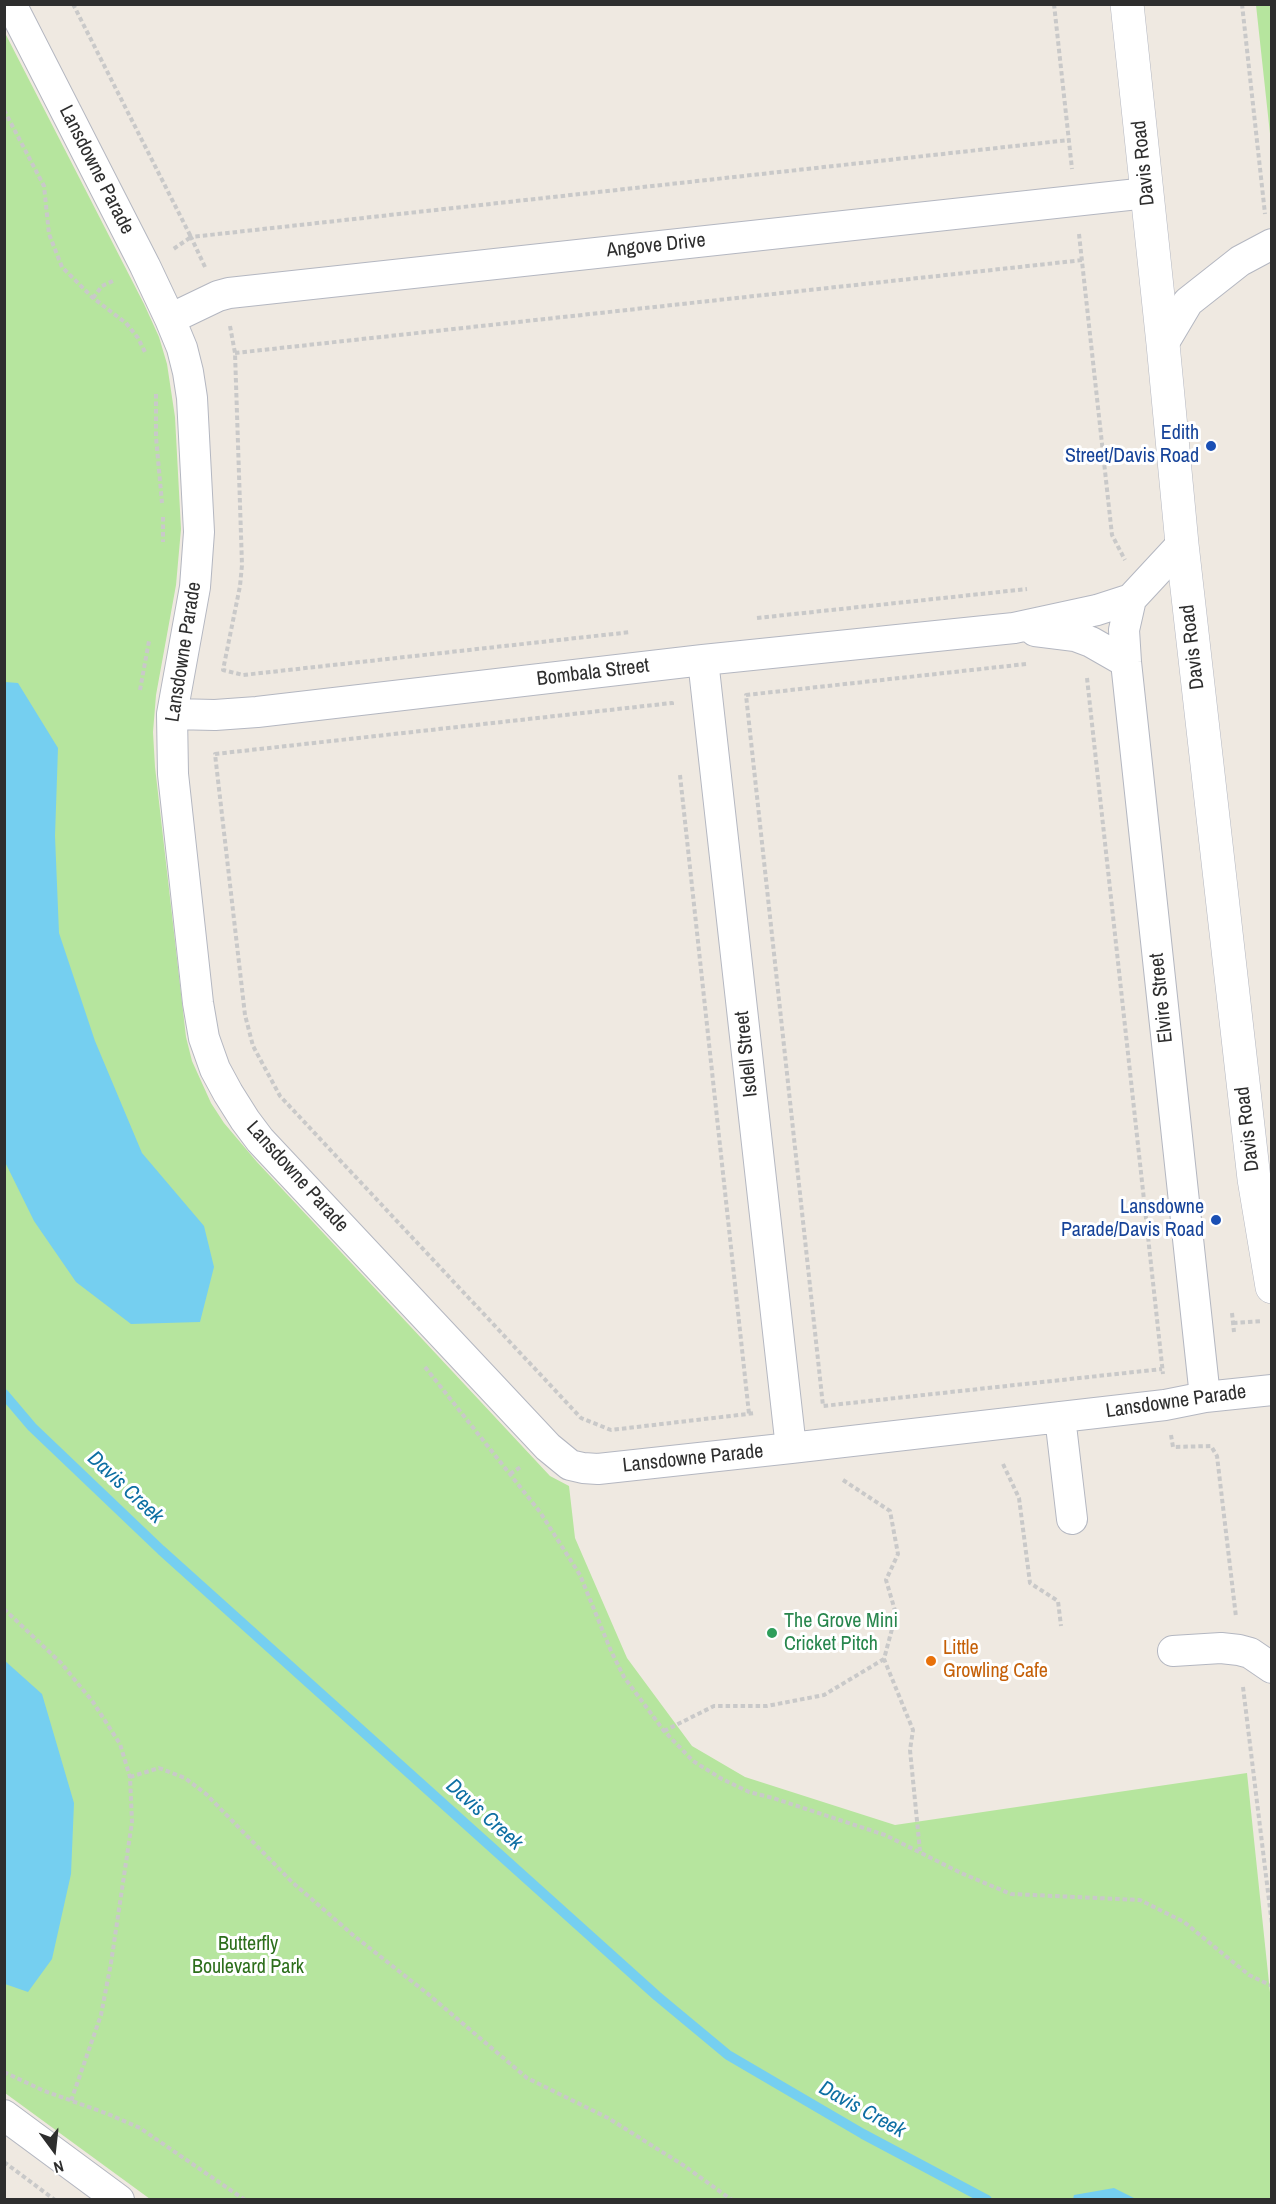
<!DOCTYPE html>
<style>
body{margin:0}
#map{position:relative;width:1276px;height:2204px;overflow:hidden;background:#efe9e1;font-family:"Archivo Narrow",sans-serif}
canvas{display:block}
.frame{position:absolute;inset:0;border:6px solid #2e2e2e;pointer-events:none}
.north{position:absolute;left:24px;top:2120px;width:60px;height:60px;-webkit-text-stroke:4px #fff;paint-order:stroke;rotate:165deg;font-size:16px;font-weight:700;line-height:24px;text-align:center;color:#2e2e2e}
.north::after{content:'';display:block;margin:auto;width:21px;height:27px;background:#2e2e2e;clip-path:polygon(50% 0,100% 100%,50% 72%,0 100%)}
</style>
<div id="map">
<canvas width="1276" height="2204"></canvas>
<div class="frame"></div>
<div class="north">N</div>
</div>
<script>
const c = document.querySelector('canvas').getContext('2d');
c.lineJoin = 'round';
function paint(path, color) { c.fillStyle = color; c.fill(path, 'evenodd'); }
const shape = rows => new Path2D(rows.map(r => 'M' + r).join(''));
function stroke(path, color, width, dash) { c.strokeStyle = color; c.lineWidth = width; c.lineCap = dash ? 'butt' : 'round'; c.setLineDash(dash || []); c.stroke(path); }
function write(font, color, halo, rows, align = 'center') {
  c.font = font + ' "Archivo Narrow",sans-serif'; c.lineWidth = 6; c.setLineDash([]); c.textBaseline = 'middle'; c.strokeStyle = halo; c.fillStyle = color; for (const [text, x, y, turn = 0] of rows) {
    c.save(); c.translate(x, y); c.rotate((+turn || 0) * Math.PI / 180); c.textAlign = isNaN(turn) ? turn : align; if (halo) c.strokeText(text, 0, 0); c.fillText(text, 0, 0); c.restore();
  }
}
paint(shape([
 [1256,5,1271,5,1271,143],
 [4,31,144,304,159,337,167,364,175,417,181,529,176,585,156,695,153,732,155,767,186,1037,192,1061,211,1103,224,1123,257,1162,550,1476,569,1486,575,1538,627,1658,692,1746,745,1777,895,1825,1247,1773,1271,2002,1271,2199,150,2199,5,2093]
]), '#b6e59e');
paint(shape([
 [5,682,18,683,58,748,55,836,59,933,95,1041,142,1153,204,1226,214,1267,200,1322,131,1324,76,1282,34,1221,5,1162],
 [4,1660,42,1694,74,1803,71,1874,52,1959,28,1992,5,1984],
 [1114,2188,1136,2199,1073,2199,1074,2195]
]), '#75cff0');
stroke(shape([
 [4,1394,32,1427,161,1550,657,1996,728,2055,863,2134,987,2200]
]), '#75cff0', 10);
const street = shape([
 [11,4,145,266,170,319,182,348,188,372,192,398,199,532,195,587,172,714,173,774,198,1003,204,1038,215,1069,228,1093,245,1120,260,1140,548,1447,570,1465,583,1468,598,1469,791,1448,1165,1405,1205,1397,1272,1390],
 [170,319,218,296,229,293,1147,193],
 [1163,344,1188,302,1240,261,1272,244],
 [1131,599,1124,630,1126,662,1205,1397],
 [1035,631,1075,636,1091,642,1126,662],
 [703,660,791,1448],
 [172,714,215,715,257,712,703,660,1014,628,1097,610,1131,599,1182,544],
 [1060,1417,1072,1519],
 [1173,1651,1221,1648,1239,1650,1250,1653,1272,1668],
 [4,2115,119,2200]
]);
const secondary = shape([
 [1127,4,1163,344,1182,544,1254,1179,1272,1287]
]);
stroke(street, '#b4b7c1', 32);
stroke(secondary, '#b4b7c1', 34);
stroke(shape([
 [73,4,191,237,172,250],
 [1054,4,1072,169],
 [1242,4,1265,214],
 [4,110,44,186,49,234,62,267,93,298,126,323,138,338,145,352],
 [1079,234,1112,535,1125,560],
 [205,267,191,237,1069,140],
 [93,298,102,286,115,280],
 [230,326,235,353,242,565,240,586,223,670,243,675,631,632],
 [235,353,1083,260],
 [156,394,156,437,162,503],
 [163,517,163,542],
 [757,618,1027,589],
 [1026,664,746,695,823,1406,1162,1369],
 [1087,678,1163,1374],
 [140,690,149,641],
 [672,705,672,703,215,754,245,1015,253,1046,280,1096,581,1418,611,1430,756,1413],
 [680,775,749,1414],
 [1232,1313,1234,1332],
 [1233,1323,1262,1321],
 [425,1367,540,1512,580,1575,611,1651,624,1677,664,1731,693,1761,722,1779,749,1792,773,1798,885,1835,961,1873,1011,1894,1140,1900,1184,1922,1249,1975,1272,1986],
 [1171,1435,1173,1447,1211,1446,1217,1456,1236,1617],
 [1003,1464,1019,1498,1030,1583,1058,1601,1061,1626],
 [510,1474,522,1466],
 [843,1480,890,1511,898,1554,886,1580,896,1614,884,1659,913,1730,910,1750,920,1851],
 [4,1609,61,1663,93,1702,120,1744,130,1777,132,1822,111,1963,101,2015,71,2101],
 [1243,1687,1272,1925],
 [664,1731,714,1706,767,1706,824,1695,884,1659],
 [130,1777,159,1768,185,1778,206,1794,292,1882,353,1935,428,1994,527,2078,608,2118,683,2165,732,2200],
 [4,2072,42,2090,108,2114,140,2128,245,2200],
 [4,2162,55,2200]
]), '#c9c9c9', 4, [4.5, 3]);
stroke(street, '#fff', 30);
stroke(secondary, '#fff', 33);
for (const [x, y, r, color] of [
 [1211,446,6,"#1a4fb4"],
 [1216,1220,6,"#1a4fb4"],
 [772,1633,6,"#2e9e5b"],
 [931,1661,6,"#e8710a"]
]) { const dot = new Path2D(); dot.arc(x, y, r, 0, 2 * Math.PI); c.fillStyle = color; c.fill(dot); stroke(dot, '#fff', 2); }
write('20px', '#2e2e2e', '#fff', [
 ["Davis Road",1144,163,-96],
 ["Lansdowne Parade",96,170,63],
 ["Angove Drive",656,246,-6],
 ["Davis Road",1193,647,-97],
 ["Lansdowne Parade",184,652,-81],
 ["Bombala Street",593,673,-7],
 ["Elvire Street",1162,998,-96],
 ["Isdell Street",747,1054,-96],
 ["Davis Road",1248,1129,-97],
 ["Lansdowne Parade",297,1177,48],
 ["Lansdowne Parade",1176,1402,-8],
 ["Lansdowne Parade",693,1459,-6]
]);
write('20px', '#164399', '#fff', [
 ["Edith",1199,434],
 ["Street/Davis Road",1199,457],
 ["Lansdowne",1204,1208],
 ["Parade/Davis Road",1204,1231]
], 'right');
write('20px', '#27864d', '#fff', [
 ["The Grove Mini",784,1622],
 ["Cricket Pitch",784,1645]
], 'left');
write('20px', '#c56008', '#fff', [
 ["Little",943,1649],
 ["Growling Cafe",943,1672]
], 'left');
write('20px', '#2c6e1b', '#fff', [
 ["Butterfly",248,1945],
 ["Boulevard Park",248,1968]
]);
write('italic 21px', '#0d6fa3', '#fff', [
 ["Davis Creek",125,1488,43],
 ["Davis Creek",484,1815,42],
 ["Davis Creek",862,2110,29]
]);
</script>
